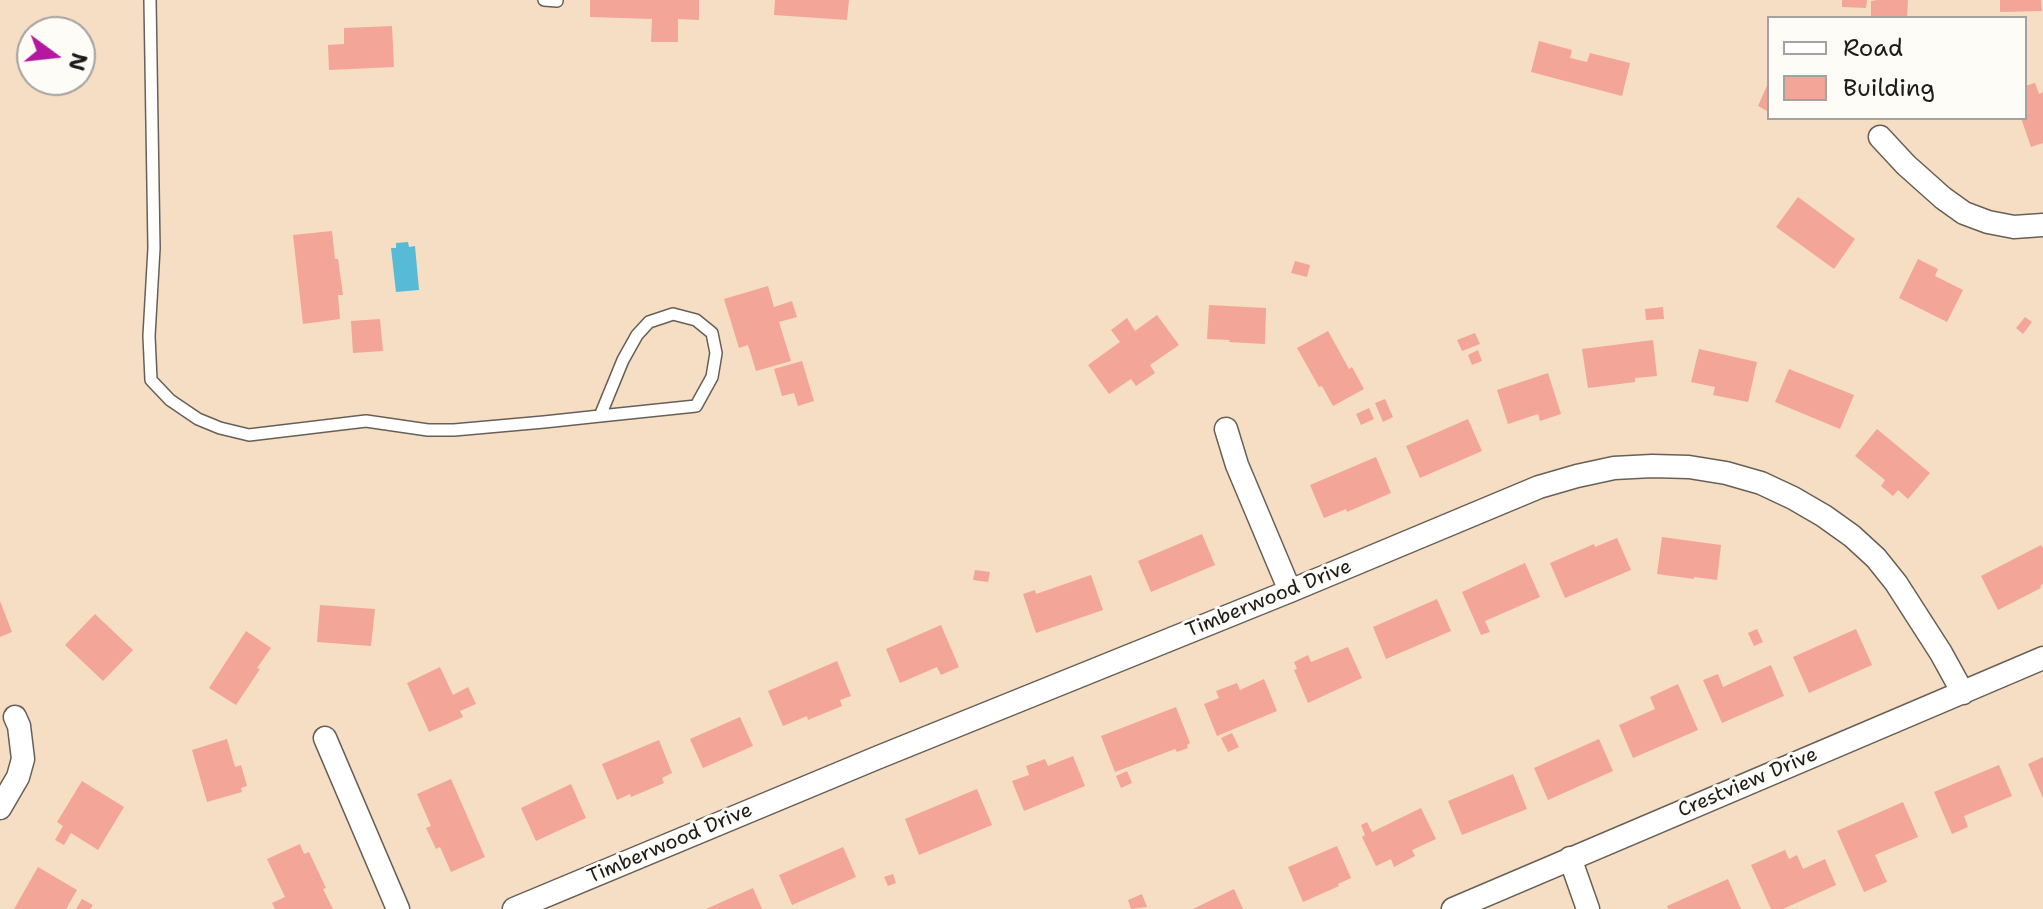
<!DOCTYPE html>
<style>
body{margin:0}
#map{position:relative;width:2043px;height:909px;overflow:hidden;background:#f5dec3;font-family:"Shantell Sans",sans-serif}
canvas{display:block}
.legend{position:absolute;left:1767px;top:16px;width:260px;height:104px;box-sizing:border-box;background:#fdfcf7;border:2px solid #a3a29f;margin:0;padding:10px 14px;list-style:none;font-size:24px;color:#1c1c1c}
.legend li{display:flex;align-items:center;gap:16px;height:40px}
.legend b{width:40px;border:2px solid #a3a29f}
.north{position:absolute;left:16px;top:16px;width:80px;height:80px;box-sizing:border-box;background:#fdfcf7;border:2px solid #a3a29f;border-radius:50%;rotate:105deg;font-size:22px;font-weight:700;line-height:32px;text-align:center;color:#1c1c1c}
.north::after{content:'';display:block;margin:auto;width:28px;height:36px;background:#b5179e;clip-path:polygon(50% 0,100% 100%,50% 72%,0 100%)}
</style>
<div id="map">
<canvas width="2043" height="909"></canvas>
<ul class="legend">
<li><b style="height:10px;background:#fff"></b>Road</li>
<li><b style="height:22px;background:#f3a598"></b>Building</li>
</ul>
<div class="north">N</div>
</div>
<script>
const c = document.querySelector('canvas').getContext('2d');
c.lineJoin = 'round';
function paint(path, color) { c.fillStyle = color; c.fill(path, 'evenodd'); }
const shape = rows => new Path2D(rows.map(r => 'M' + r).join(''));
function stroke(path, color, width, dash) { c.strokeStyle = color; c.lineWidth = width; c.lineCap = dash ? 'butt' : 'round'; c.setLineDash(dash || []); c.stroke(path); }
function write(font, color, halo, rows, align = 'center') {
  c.font = font + ' "Shantell Sans",sans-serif'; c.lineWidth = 6; c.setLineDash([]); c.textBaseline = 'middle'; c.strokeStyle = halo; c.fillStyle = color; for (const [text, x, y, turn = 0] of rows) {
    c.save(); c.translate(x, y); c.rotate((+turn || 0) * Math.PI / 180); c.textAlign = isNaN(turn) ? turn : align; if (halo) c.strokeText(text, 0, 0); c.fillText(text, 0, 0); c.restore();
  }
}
paint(shape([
 [408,242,409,247,415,246,419,290,396,292,391,248,396,248,396,243]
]), '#57bad6');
paint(shape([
 [590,0,699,0,699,20,678,19,678,42,651,42,652,19,590,17],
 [775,0,849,0,847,20,774,15],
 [1842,0,1867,0,1866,8,1842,7],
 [1877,0,1908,0,1907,18,1874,18,1874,16,1871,16,1871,1],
 [2000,0,2041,0,2042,11,2000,12],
 [392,26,394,67,329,70,328,45,344,44,344,28],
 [1539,41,1572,50,1570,58,1587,62,1590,53,1630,63,1622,96,1531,72],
 [1769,81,1769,112,1758,106],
 [2035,83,2039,94,2043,92,2043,143,2031,147,2021,118,2025,118,2025,86],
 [1798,197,1855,239,1834,269,1776,227],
 [332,231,335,259,338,259,343,295,338,295,340,319,303,324,293,235],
 [1918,259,1938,269,1935,276,1963,290,1947,322,1899,298],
 [1295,261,1310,265,1307,277,1291,273],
 [768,286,774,307,792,301,797,317,779,322,791,361,756,371,748,345,739,348,724,299],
 [1209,305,1266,308,1265,344,1229,342,1230,340,1207,339],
 [1663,307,1664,319,1646,320,1645,309],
 [1157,315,1179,345,1150,365,1155,373,1136,386,1131,379,1109,394,1088,365,1120,342,1111,330,1127,318,1135,331],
 [2025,317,2032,322,2023,334,2016,328],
 [380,319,383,351,353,353,351,321],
 [1328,331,1349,369,1352,367,1364,389,1333,406,1322,386,1319,387,1297,348],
 [1475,333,1480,344,1462,351,1457,340],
 [1653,340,1657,376,1635,378,1635,382,1588,388,1582,349],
 [1699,349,1757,362,1748,402,1713,395,1715,387,1691,382],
 [1478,350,1482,361,1472,365,1468,355],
 [802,361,814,401,798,406,794,393,782,396,774,369],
 [1789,369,1854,395,1840,429,1775,402],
 [1548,373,1561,414,1540,421,1538,414,1508,424,1497,390],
 [1385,399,1393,417,1383,422,1375,403],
 [1369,408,1374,419,1361,425,1356,414],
 [1468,419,1482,451,1420,478,1406,446],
 [1877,429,1930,473,1908,499,1898,490,1893,496,1881,486,1885,480,1855,456],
 [1376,457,1391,493,1347,512,1346,509,1324,518,1310,485],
 [1202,534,1215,565,1151,592,1138,561],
 [1662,537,1721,545,1717,580,1694,577,1694,579,1657,574],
 [1617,538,1631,570,1565,598,1550,563,1594,544,1595,547],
 [2041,545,2043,548,2043,584,2040,586,2041,588,1998,610,1981,576],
 [1525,563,1540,597,1485,621,1490,632,1481,635,1462,592],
 [975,570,990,572,988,582,973,580],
 [1091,575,1103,610,1036,633,1023,594,1035,590,1036,594],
 [1437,599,1451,631,1386,659,1373,627],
 [0,601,12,632,0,637],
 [320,605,375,609,371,646,317,642],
 [95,614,133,650,103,681,65,645],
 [941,625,959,667,941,675,937,667,900,683,886,649],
 [1757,629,1763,642,1754,646,1748,633],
 [1856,629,1872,665,1809,693,1793,657],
 [246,631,271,648,257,668,260,669,236,705,209,688],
 [1348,647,1362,678,1308,703,1294,670,1297,669,1294,662,1308,655,1311,662],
 [837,661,851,696,840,700,842,706,808,720,807,716,783,726,768,691],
 [1771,665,1784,696,1722,723,1703,680,1718,674,1723,687],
 [440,667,453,695,468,687,476,704,460,711,463,717,429,732,407,683],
 [1264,679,1277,711,1217,736,1204,704,1219,698,1216,691,1237,683,1240,690],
 [1678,684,1698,730,1633,758,1619,725,1655,709,1650,697],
 [1176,707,1190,743,1187,745,1188,748,1177,752,1175,749,1115,772,1101,736],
 [740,717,753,746,703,768,690,739],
 [1232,733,1239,747,1228,752,1221,738],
 [227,739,235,767,241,765,247,786,241,788,242,792,207,802,192,750],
 [1599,739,1613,771,1548,800,1534,768],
 [659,740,672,773,662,778,664,783,631,797,630,794,617,800,602,764],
 [1073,756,1085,786,1024,811,1012,781,1029,775,1026,766,1045,759,1048,766],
 [2043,757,2043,798,2028,764],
 [1999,765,2012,796,1964,816,1968,827,1952,834,1934,792],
 [1127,771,1132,783,1121,788,1116,776],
 [1513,774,1527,809,1462,835,1448,801],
 [451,779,485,857,451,872,440,847,436,849,426,828,431,826,417,794],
 [82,781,124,807,98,850,71,833,64,845,55,840,63,826,57,822],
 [571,784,586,818,536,841,521,808],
 [977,789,992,825,919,855,905,819],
 [1903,802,1918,837,1875,855,1887,882,1864,892,1837,831],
 [1421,808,1436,839,1412,850,1415,856,1394,867,1391,859,1376,866,1362,837,1365,835,1361,825,1367,822,1372,832],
 [300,844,304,854,309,852,326,888,323,889,333,909,275,909,272,903,285,897,267,859],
 [1337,846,1351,878,1338,884,1339,886,1303,902,1288,867],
 [843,847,856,877,792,905,779,875],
 [1785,850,1789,859,1797,855,1803,869,1825,859,1836,885,1783,909,1771,909,1751,865],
 [38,867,77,890,66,909,14,909],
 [893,874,896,883,888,886,884,877],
 [1728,879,1741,909,1668,909,1667,906],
 [753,888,762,909,706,909],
 [1234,889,1243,909,1193,909],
 [1142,894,1147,907,1131,909,1128,900],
 [82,899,93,905,90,909,76,909]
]), '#f3a598');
const lane = shape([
 [150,0,154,248,149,336,151,380,170,400,198,419,220,428,249,435,366,421,428,430,454,430,544,422,600,416,696,406,712,377,716,353,712,333,696,320,673,314,649,322,637,335,623,360,600,416],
 [544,0,557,1]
]);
const street = shape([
 [1880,137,1906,165,1943,198,1964,213,1988,222,2014,227,2043,225],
 [1226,429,1237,465,1290,591],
 [325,738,398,909],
 [0,808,18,777,23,759,19,726,15,717],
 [1570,858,1588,909],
 [514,909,879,757,1290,591,1539,487,1577,476,1614,468,1652,466,1689,467,1726,473,1761,483,1793,498,1824,516,1852,536,1876,558,1896,583,1941,653,1963,693],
 [1453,909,2043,658]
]);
stroke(lane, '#686056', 14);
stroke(street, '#686056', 25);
stroke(lane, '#fff', 11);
stroke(street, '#fff', 22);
write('20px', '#1c1c1c', '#fdfcf7', [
 ["Timberwood Drive",1269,599,-22],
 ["Crestview Drive",1748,783,-23],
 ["Timberwood Drive",670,844,-23]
]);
</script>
